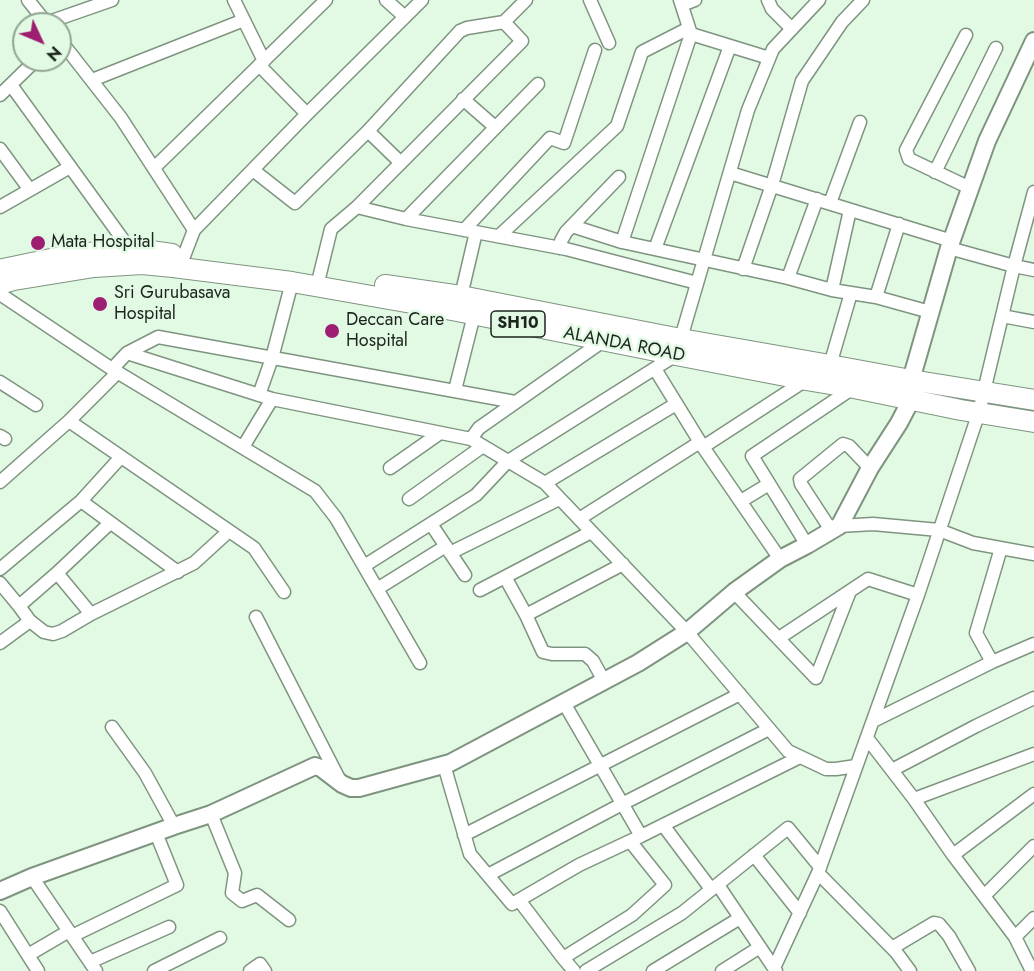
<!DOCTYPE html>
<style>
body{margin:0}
#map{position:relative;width:1034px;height:971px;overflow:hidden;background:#e2fae4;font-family:Jost,sans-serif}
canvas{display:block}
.north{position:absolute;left:12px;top:12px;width:60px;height:60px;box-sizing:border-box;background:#e2fae4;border:2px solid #93a594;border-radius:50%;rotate:134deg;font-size:16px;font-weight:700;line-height:24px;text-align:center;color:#1c251d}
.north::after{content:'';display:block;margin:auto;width:21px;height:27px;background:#9e1e71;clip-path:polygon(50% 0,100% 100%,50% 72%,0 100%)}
</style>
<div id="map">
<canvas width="1034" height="971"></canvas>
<div class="north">N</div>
</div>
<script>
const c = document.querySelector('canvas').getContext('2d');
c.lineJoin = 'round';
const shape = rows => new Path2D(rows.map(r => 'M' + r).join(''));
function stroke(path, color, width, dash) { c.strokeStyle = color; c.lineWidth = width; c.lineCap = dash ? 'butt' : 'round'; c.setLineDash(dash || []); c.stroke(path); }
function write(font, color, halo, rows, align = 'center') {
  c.font = font + ' Jost,sans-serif'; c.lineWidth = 5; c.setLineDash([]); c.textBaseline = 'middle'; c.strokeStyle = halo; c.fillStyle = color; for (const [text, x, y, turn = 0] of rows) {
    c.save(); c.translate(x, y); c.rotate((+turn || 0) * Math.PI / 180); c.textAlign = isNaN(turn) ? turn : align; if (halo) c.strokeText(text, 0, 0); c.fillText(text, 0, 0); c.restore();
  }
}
const street = shape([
 [28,0,47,24],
 [234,0,264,61],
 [386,0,405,17],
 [590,0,609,43],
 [680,0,691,34,622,242,788,278,832,290,876,297,930,312],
 [768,0,772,9,792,29],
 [682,5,695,0],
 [46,23,112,0],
 [691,34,769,58],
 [966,35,906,150,909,159,970,188],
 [60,40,121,118,194,230],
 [259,65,307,114],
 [92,80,244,20],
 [11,85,129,248],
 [0,95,36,60],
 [463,99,495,127],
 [368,131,401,163],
 [0,149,30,190],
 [154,168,326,0],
 [253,170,295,203,368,131,460,31,467,28,504,22],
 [935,172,996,48],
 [730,173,952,241],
 [830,203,860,122],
 [0,207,70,167],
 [357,207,522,41,504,22,526,0],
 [406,219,538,84],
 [572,226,622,242],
 [464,230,550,138,564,143,595,50],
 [499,236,617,126,642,52,689,28],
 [560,248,561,241,566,232,619,177],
 [949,248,1014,266,1034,270],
 [655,249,730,46],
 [173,267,184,256,194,230,307,114,422,0],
 [743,269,772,185,802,81,842,22,863,0],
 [788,278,817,199],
 [317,286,331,229,357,207,406,219,566,249,697,283],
 [832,290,850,210],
 [0,294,112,369,127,353,272,399,471,439,545,483,687,632,788,751,826,769,836,769,856,766],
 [461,296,476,232],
 [876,297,899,224],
 [1002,316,1034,322],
 [127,353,158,337,515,402],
 [830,365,851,293],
 [112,369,315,491,336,518,420,663],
 [655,369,703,447,806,380],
 [118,372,69,421,254,548,284,592],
 [0,382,36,405],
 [455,390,474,315],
 [259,395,272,358,292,282],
 [0,436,5,439],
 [471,439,479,428,603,341],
 [243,447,272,399],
 [703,447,780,559],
 [390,468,440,433],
 [0,482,69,421],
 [545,483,676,404],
 [409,499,483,446],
 [81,501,121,457],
 [741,501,769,484],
 [579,519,700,442],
 [431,524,465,575],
 [839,526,873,524,939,530,973,543,1034,554],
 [831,530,801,484,800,479,843,444,849,446,870,468],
 [807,545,752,456,853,388],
 [450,553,559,499],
 [364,566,476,495,508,461,676,355,748,110,773,49,819,0],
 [0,569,81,501,178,572],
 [57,573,110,523],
 [505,577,526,615,623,564],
 [0,583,19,606],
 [377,589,446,546],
 [480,590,591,532],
 [734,592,816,678,850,591],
 [526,615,543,652,552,654,585,654,593,661,604,681],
 [256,617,339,779],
 [30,621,44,632,53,634,62,631,91,614],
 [779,638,868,579,918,595],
 [0,643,30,621,19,606,57,573,91,614,194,563,229,531],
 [992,662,976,633,1001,548],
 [873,721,992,662,1034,644],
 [112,727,145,773,174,826],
 [867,738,914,799,953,855,1034,794],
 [444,765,470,854,512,904,579,865,641,836,564,703],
 [892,770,976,726,1034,698],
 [914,799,1034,754],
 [211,814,235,873,232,893,242,901,257,895,289,920],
 [663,825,711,889],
 [464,835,740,694],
 [641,836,800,757],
 [754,855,800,913],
 [953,855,1015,937],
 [818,873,896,952,910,971],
 [488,875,622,804,769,729],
 [32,877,96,971],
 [718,885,776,971],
 [984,896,1034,846],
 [519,900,563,958,632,915,665,885,630,841],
 [0,911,38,971],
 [72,936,177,885,156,833],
 [892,948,934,923,939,924,949,936,969,971],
 [28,955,69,931],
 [563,958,574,971],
 [90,962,169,927],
 [774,968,818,873,918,595,979,412,1014,266,1034,192],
 [154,971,220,938],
 [250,971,260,964,265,971],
 [586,971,682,913,788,828,820,867],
 [653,971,740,918],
 [722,971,760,947],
 [1032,971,1015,937,1034,918]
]);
const secondary = shape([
 [911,380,949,248,987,141,1034,41],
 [0,891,32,877,174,826,211,814,315,766,321,768,342,784,351,788,359,788,450,763,638,663,687,632,734,592,780,559,807,545,839,526,841,523,870,468,899,423,911,400]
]);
const primary = shape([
 [3,269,65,256,129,248,172,254],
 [0,284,14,280,94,267,142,264,173,267,292,282,457,311,676,355,806,380,854,388,961,410,1034,422],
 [385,285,461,296,681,339,830,365,911,380,1034,400]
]);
stroke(street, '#7f9480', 15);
stroke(secondary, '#7f9480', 20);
stroke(primary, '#7f9480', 22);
stroke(street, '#fff', 12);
stroke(secondary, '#fff', 16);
stroke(primary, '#fff', 20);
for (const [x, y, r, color] of [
 [38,243,8,"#9e1e71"],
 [100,304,8,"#9e1e71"],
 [332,331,8,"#9e1e71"]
]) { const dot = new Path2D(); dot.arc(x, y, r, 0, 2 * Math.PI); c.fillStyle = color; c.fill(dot); stroke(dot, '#e2fae4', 2); }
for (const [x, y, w] of [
 [518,324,54]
]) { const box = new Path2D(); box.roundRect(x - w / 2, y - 13, w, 26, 4.5); c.fillStyle = '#e2fae4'; c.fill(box); stroke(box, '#1c251d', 1.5); }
write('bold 16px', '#1c251d', null, [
 ["SH10",518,324]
]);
write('18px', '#1c251d', '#e2fae4', [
 ["Mata Hospital",51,243],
 ["Sri Gurubasava",114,294],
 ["Hospital",114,315],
 ["Deccan Care",346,321],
 ["Hospital",346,342]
], 'left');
write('18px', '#1c251d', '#e2fae4', [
 ["ALANDA ROAD",624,345,11]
]);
</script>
